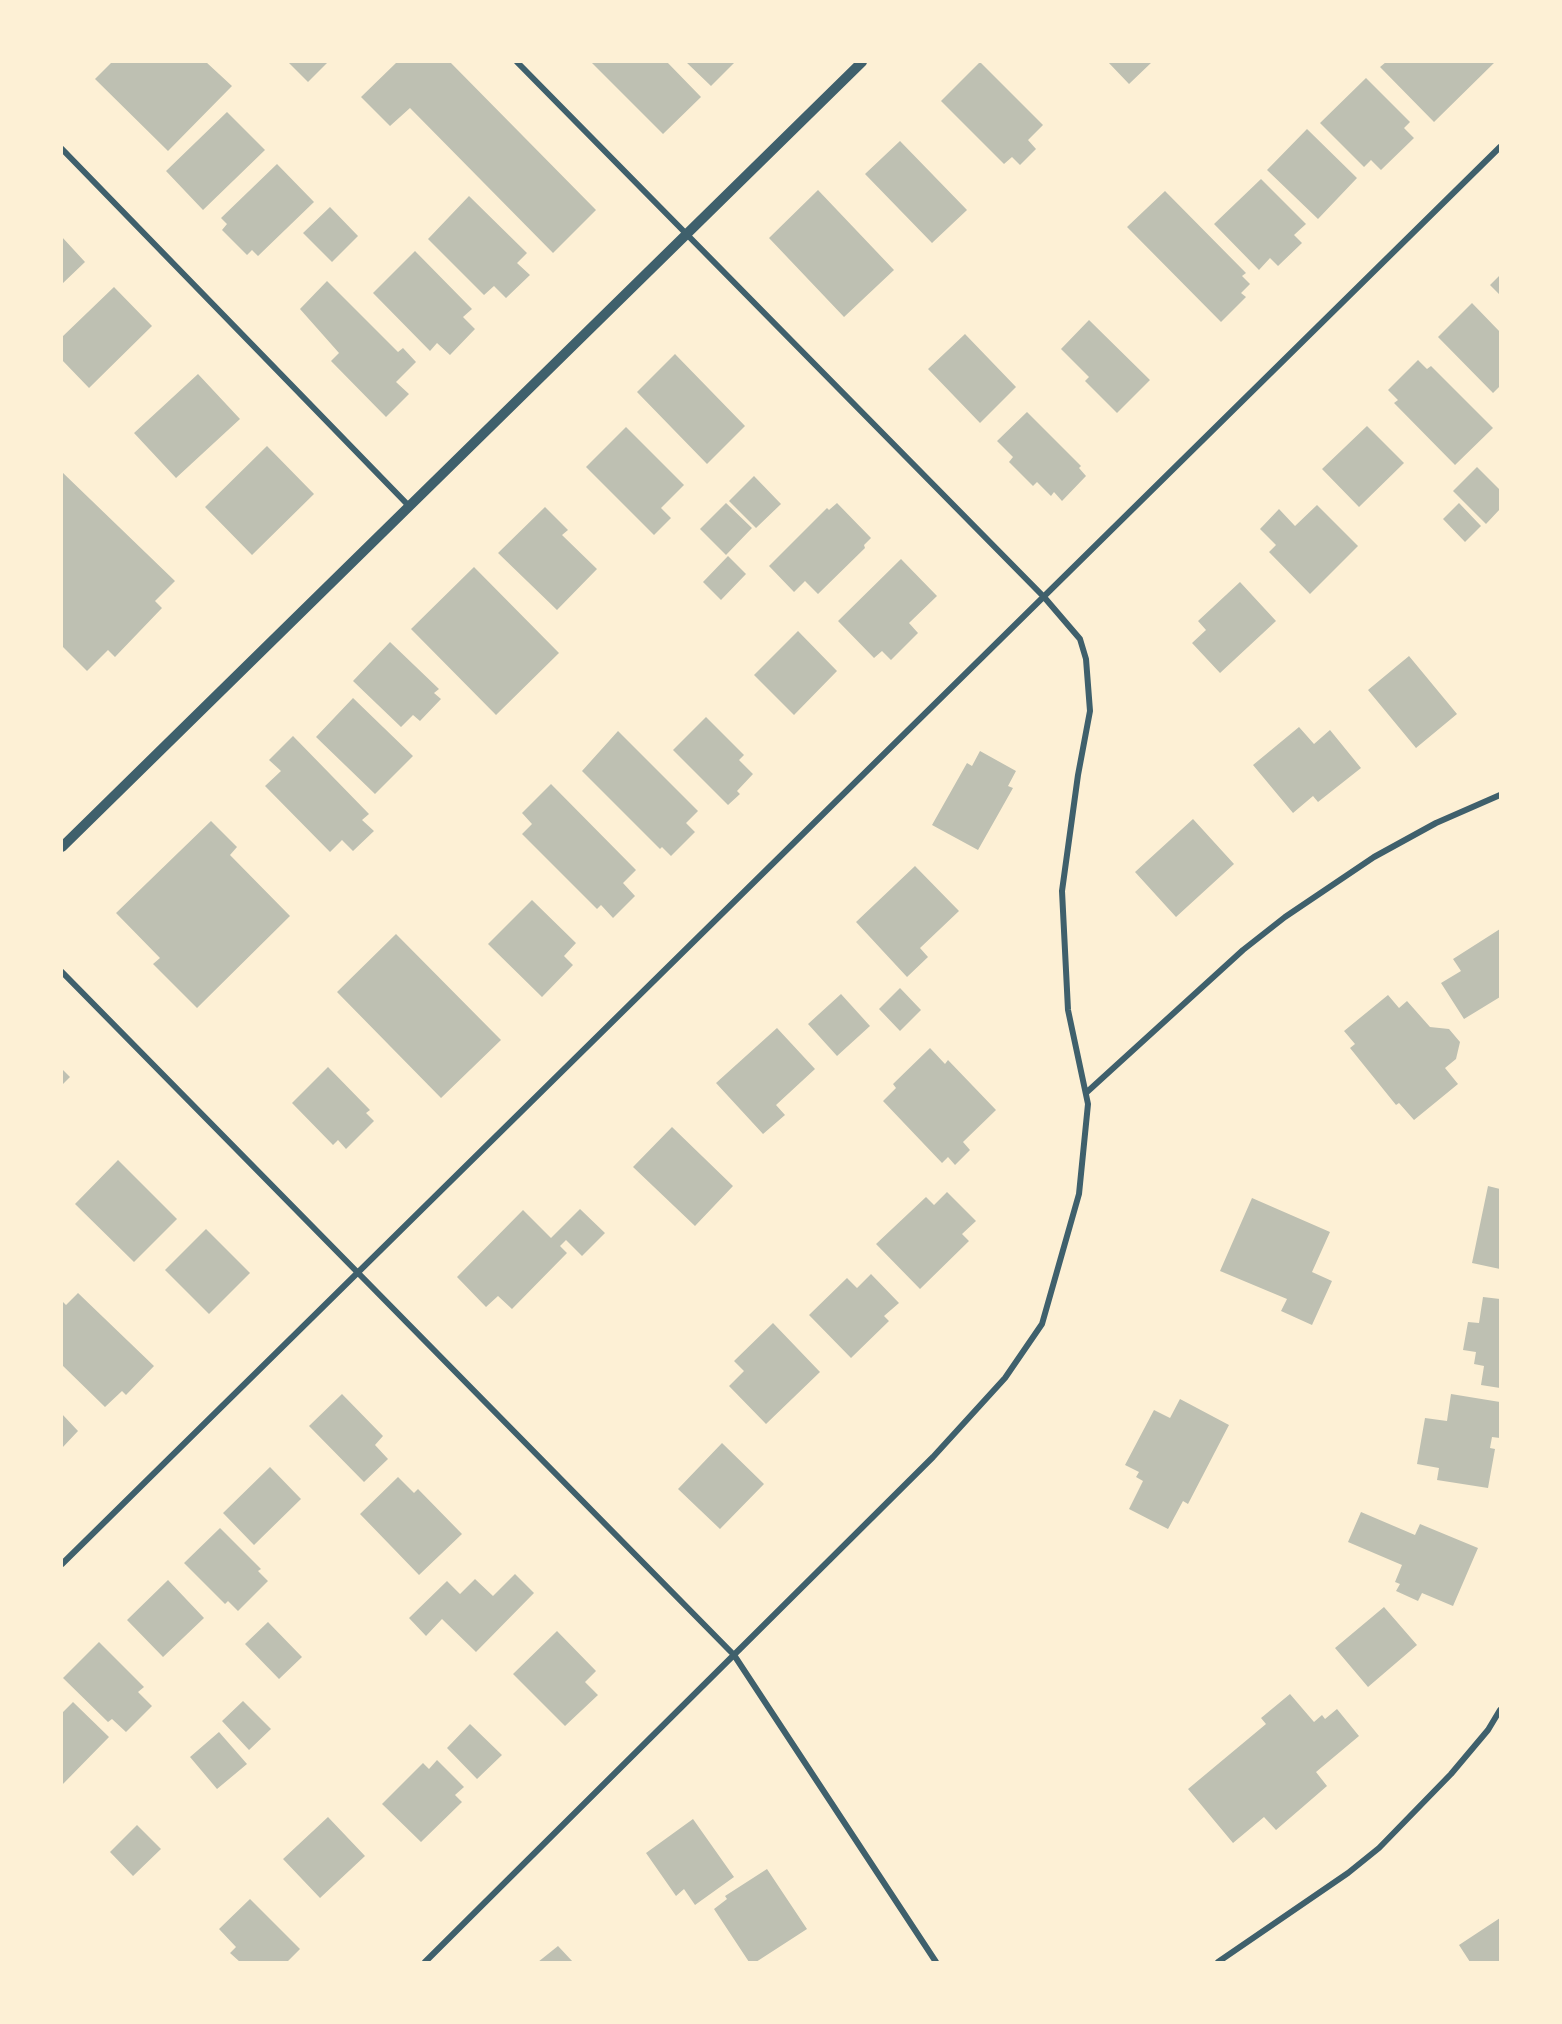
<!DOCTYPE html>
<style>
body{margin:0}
#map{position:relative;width:1562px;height:2024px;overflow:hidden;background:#fdf0d5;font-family:"Exo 2",sans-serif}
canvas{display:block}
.frame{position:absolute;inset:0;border:63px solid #fdf0d5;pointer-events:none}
</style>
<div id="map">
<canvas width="1562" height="2024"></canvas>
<div class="frame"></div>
</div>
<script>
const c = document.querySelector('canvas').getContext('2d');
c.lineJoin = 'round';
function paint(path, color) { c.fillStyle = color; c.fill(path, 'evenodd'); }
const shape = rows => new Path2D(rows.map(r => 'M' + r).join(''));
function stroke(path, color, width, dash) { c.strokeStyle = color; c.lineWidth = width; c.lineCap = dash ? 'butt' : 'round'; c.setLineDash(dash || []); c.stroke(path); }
paint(shape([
 [112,62,206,62,232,86,168,151,95,79],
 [291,62,328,62,308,82,289,63],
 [397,62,450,62,596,210,553,253,410,108,390,126,361,97],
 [591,62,667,62,701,97,663,134],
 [686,62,735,62,711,86],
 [980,62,1043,125,1028,140,1036,149,1020,165,1012,157,1004,164,941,101],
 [1108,62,1152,62,1129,84],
 [1386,62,1495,62,1434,122,1380,67],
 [1366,78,1410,122,1404,128,1414,138,1381,170,1371,160,1364,167,1320,123],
 [227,112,265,150,203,210,166,171],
 [1307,129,1357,178,1318,219,1267,170],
 [900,141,967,210,932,243,865,174],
 [277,164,314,202,258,256,252,250,247,255,222,230,227,224,221,218],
 [1261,179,1306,224,1294,235,1302,243,1278,266,1270,258,1259,270,1214,224],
 [818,190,894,270,844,317,769,238],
 [1165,191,1246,273,1242,276,1250,284,1241,293,1246,297,1221,322,1127,227],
 [469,196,527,253,517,263,530,275,506,298,494,286,484,295,428,239],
 [330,207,358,236,332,262,303,233],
 [62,237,85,262,62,284],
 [415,251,472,309,463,317,475,329,450,355,437,343,430,351,373,293],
 [1500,275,1500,295,1490,285],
 [327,281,398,352,403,348,416,362,396,382,409,394,386,417,331,361,339,353,300,309],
 [114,287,152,326,89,388,62,360,62,337],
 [1472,303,1500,332,1500,386,1493,393,1438,337],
 [1089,320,1150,380,1117,413,1085,381,1089,377,1061,349],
 [965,334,1016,387,980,423,928,369],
 [675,354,745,426,707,464,637,392],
 [1418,360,1427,369,1431,366,1493,428,1455,465,1394,403,1398,400,1388,390],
 [198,374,240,419,176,478,134,433],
 [1027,412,1081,466,1079,468,1086,476,1062,501,1054,492,1051,496,1037,482,1033,486,1009,462,1013,457,997,441],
 [1367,426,1404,463,1359,507,1322,469],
 [626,427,684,485,661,508,671,518,654,535,586,467],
 [267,446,314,494,252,555,205,507],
 [1477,467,1500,490,1500,509,1486,524,1453,491],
 [62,472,175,581,155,601,162,608,115,657,108,650,87,671,62,646],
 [754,476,781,504,756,528,729,501],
 [726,503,752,528,726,555,700,529],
 [837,503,871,538,864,545,865,548,818,594,805,581,794,592,769,566,827,508,829,510],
 [1459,503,1481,526,1465,542,1443,519],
 [1317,505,1358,546,1310,594,1269,552,1276,545,1260,529,1279,509,1295,526],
 [545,507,568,530,562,535,597,569,557,610,498,553],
 [728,556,746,574,721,600,703,582],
 [901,559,937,596,909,623,918,633,891,660,882,651,874,658,838,621],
 [474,567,559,653,496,715,411,629],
 [1240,582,1276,621,1220,673,1192,643,1206,630,1198,621],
 [798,631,837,671,794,715,754,675],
 [390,642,439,689,434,693,441,699,420,721,413,715,401,727,353,681],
 [1409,656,1457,714,1416,748,1368,690],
 [353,698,413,756,375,794,316,737],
 [706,717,744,755,739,760,753,774,737,791,740,794,728,805,673,750],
 [1299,727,1314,744,1330,730,1361,768,1318,802,1313,796,1293,813,1253,765],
 [618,731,698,811,686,823,695,832,671,856,662,847,660,849,582,771],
 [293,736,369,814,362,820,374,831,353,851,342,840,330,852,265,786,281,771,269,760],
 [980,751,1016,771,1008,786,1013,788,978,850,932,825,967,763,972,766],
 [551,784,636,870,623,883,635,896,613,918,601,905,597,909,522,834,532,824,522,813],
 [1193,819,1234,864,1176,917,1135,872],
 [211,821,237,847,230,855,290,916,197,1008,153,964,160,958,116,913],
 [915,866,959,911,920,948,928,957,907,977,856,922],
 [532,900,576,943,564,956,573,965,542,997,488,944],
 [1500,929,1500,997,1464,1019,1441,983,1461,971,1453,959],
 [396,934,501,1040,441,1098,337,992],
 [900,988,921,1010,900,1031,879,1009],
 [841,994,870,1026,837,1056,808,1024],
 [1388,995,1399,1008,1407,1001,1430,1027,1449,1029,1460,1042,1456,1059,1445,1068,1458,1084,1414,1120,1399,1103,1396,1105,1350,1048,1355,1044,1344,1031],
 [777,1028,815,1069,776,1105,785,1115,763,1134,716,1083],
 [930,1048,945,1064,948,1060,996,1110,963,1142,970,1150,955,1165,948,1157,942,1163,883,1101,896,1088,893,1084],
 [328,1067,370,1110,366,1113,374,1121,346,1149,338,1140,333,1145,292,1103],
 [62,1069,70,1077,62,1085],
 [672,1127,733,1186,695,1226,633,1167],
 [118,1160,177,1219,134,1262,75,1204],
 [1488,1186,1500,1189,1500,1269,1472,1263],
 [947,1192,976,1221,962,1234,969,1241,920,1289,876,1244,926,1197,934,1205],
 [1252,1198,1330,1232,1312,1272,1332,1281,1312,1325,1281,1311,1287,1299,1220,1271],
 [580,1209,605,1233,582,1256,566,1240,560,1246,567,1253,512,1309,498,1296,486,1307,457,1277,523,1210,551,1238],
 [206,1229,250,1273,209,1314,165,1270],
 [871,1274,899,1303,884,1316,889,1321,851,1358,809,1315,847,1278,857,1288],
 [78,1293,154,1366,126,1395,122,1391,105,1407,62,1365,62,1301,66,1305],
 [1483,1297,1500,1299,1500,1388,1481,1385,1484,1366,1474,1364,1476,1352,1463,1350,1468,1322,1479,1323],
 [773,1323,820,1372,766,1424,729,1386,744,1371,734,1361],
 [342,1394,383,1436,375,1445,388,1459,364,1482,309,1426],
 [1451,1394,1500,1402,1500,1438,1492,1437,1490,1448,1495,1449,1488,1488,1437,1480,1439,1468,1417,1464,1425,1418,1447,1421],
 [1180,1399,1229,1425,1188,1504,1183,1501,1168,1529,1129,1509,1143,1481,1136,1477,1139,1472,1125,1465,1154,1410,1170,1418],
 [62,1414,78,1431,62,1448],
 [722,1443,764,1484,720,1529,678,1489],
 [270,1467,301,1499,254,1545,223,1513],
 [398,1477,414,1493,418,1489,462,1534,419,1575,360,1514],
 [1361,1512,1415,1535,1420,1524,1478,1548,1453,1606,1422,1593,1418,1601,1396,1591,1400,1584,1395,1582,1402,1565,1348,1542],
 [220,1528,261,1569,258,1571,268,1581,238,1611,228,1601,225,1604,184,1563],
 [515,1574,534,1593,476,1652,442,1619,426,1636,409,1618,447,1581,460,1594,475,1579,493,1596],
 [168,1580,204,1618,163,1657,127,1620],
 [1384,1607,1417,1645,1368,1687,1335,1648],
 [268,1622,302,1657,279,1679,245,1644],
 [557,1631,596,1671,585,1682,598,1695,565,1726,513,1674],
 [99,1642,144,1687,138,1692,152,1706,126,1732,112,1719,108,1722,63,1678],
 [1290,1694,1314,1722,1322,1715,1325,1719,1337,1709,1359,1736,1316,1772,1327,1786,1276,1830,1264,1817,1233,1843,1188,1789,1266,1724,1261,1718],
 [243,1701,271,1729,249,1750,222,1721],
 [73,1702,109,1737,62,1785,62,1713],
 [470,1724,502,1755,477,1779,447,1748],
 [219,1732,247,1764,217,1789,190,1757],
 [437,1760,464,1787,455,1795,462,1802,421,1842,382,1804,423,1763,429,1769],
 [328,1817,365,1856,320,1898,283,1859],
 [693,1819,734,1877,695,1905,684,1889,676,1896,646,1853],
 [137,1825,161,1849,133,1876,110,1852],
 [767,1869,807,1929,756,1962,749,1962,714,1909,727,1899,725,1896],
 [250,1899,300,1949,287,1962,240,1962,230,1953,236,1947,219,1929],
 [1500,1918,1500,1962,1470,1962,1459,1945],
 [558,1946,573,1962,538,1962]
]), '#bec0b2');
stroke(shape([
 [62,149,409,506],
 [62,972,734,1655,936,1962],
 [1087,1092,1243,950,1285,917,1374,857,1436,823,1500,795],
 [62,1564,1500,147],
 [425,1962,933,1457,1005,1378,1042,1324,1079,1194,1088,1104,1068,1010,1062,891,1078,775,1090,711,1086,659,1080,639,1044,597,517,62],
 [1218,1962,1348,1873,1379,1848,1451,1774,1488,1730,1500,1710]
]), '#3f606c', 6);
stroke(shape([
 [62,847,862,62]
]), '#3f606c', 10);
</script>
